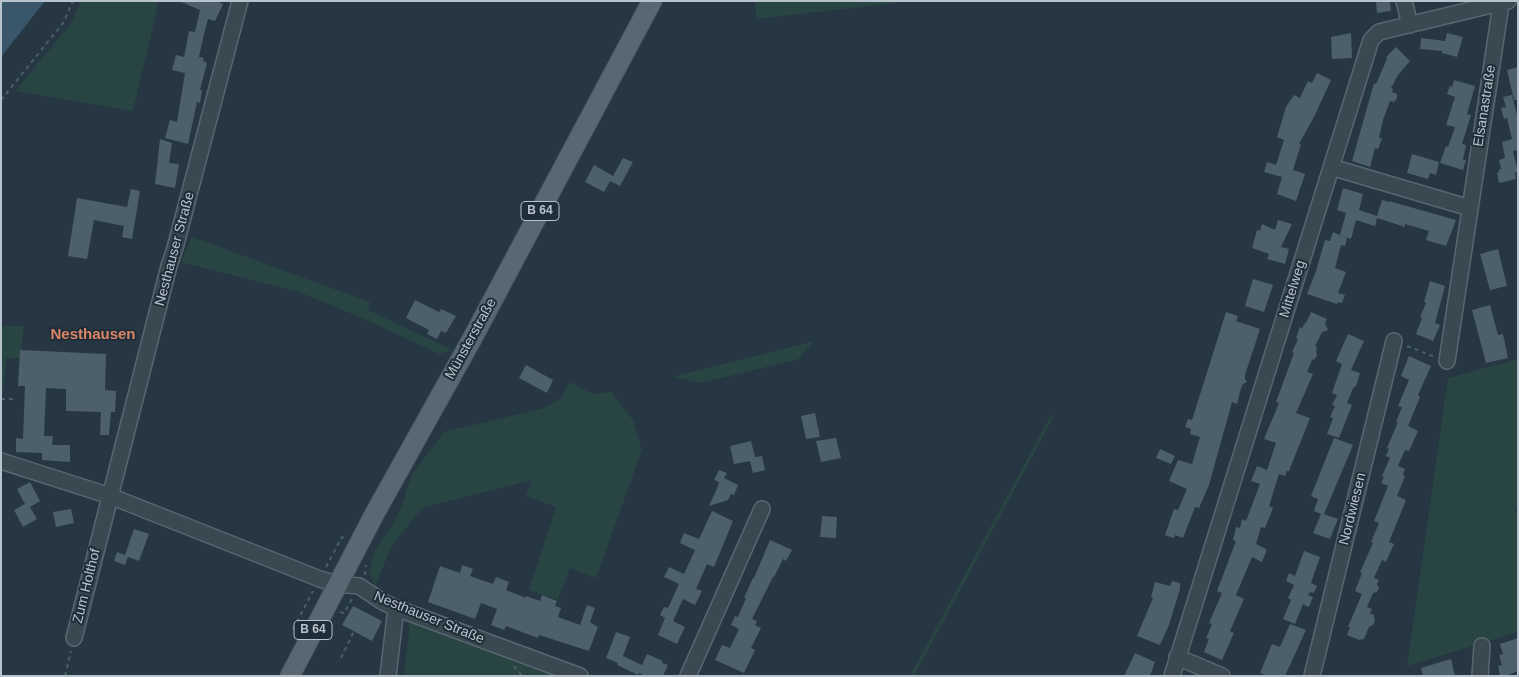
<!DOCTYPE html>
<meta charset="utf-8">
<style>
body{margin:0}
#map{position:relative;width:1519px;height:677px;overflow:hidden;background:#263743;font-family:Arial,sans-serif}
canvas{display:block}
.frame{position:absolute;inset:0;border:2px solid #b7c3cc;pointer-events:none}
</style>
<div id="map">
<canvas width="1519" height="677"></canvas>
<div class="frame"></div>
</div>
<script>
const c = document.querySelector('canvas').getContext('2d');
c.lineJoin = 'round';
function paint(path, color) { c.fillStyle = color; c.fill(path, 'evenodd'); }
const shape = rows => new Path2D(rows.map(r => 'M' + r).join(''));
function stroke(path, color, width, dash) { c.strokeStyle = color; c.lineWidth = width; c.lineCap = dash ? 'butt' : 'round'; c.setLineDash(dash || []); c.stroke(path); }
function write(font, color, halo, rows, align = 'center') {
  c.font = font + ' Arial,sans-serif'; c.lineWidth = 4; c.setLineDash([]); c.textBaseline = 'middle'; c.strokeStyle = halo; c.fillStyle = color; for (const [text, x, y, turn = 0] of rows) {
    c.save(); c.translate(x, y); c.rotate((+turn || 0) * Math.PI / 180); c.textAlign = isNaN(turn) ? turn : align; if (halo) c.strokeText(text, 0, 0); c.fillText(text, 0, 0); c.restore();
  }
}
paint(shape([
 [81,1,159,1,133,111,15,91,72,22],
 [755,1,912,1,756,19],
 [192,237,370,302,368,310,453,350,439,354,362,318,296,291,181,262],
 [1,326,24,326,20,358,6,358,3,396,1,395],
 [814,341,799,359,701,383,672,377],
 [1518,359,1518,508,1515,509,1518,517,1518,632,1407,666,1448,378],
 [569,382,593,394,611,392,633,420,642,450,596,578,570,568,558,600,529,590,556,507,526,496,532,480,422,508,391,547,375,587,369,571,375,550,392,526,404,501,407,488,413,473,444,432,544,408,562,397],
 [1051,415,1054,416,914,676,910,676],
 [410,621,557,676,404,676]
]), '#284443');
paint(shape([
 [1,1,45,1,1,57]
]), '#39566a');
paint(shape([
 [179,1,216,1,223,4,215,21,208,19,204,34,199,57,204,58,203,61,207,63,200,90,202,90,200,103,197,102,188,144,165,138,170,120,177,122,185,73,172,70,176,55,184,57,189,31,195,32,200,10],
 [1376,1,1390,1,1391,11,1377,13],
 [1351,33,1352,58,1332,59,1331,37],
 [1447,33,1463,37,1457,57,1442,53,1442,51,1420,49,1421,38,1445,41],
 [1396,47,1410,61,1398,75,1391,88,1393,89,1392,92,1397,94,1397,98,1394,102,1390,101,1383,120,1379,138,1382,138,1378,149,1375,148,1370,167,1352,161,1374,83,1376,84,1387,59,1386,57],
 [1518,67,1518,100,1514,100,1507,70],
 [1317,73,1331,80,1314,117,1299,144,1301,144,1293,170,1305,174,1296,201,1277,194,1282,177,1264,172,1267,162,1276,165,1284,140,1277,137,1286,107,1294,95,1300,98,1308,81,1312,83],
 [1454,80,1475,86,1467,114,1471,115,1462,144,1466,145,1463,160,1466,160,1463,170,1440,163,1446,146,1448,147,1455,127,1446,125,1455,97,1447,94,1450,86,1452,87],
 [1512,95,1518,119,1517,150,1513,151,1518,172,1515,173,1516,179,1499,183,1497,173,1499,172,1499,169,1501,169,1499,160,1505,158,1502,142,1512,139,1507,118,1504,119,1501,108,1506,107,1503,97],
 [160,139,172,143,169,163,179,164,175,188,155,184],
 [1412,154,1439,162,1436,175,1430,173,1428,179,1407,173],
 [623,158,633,162,620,186,610,181,604,192,585,182,594,165,613,176],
 [1343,188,1363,194,1359,210,1377,216,1382,200,1389,202,1389,201,1456,220,1446,246,1426,240,1429,231,1405,224,1405,227,1377,218,1375,226,1356,220,1351,239,1340,235,1346,213,1337,210],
 [131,189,140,191,132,239,122,237,124,226,94,220,87,259,68,256,77,198,127,207],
 [1278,220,1292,224,1281,247,1289,249,1285,264,1267,259,1269,254,1252,248,1257,230,1260,231,1262,224,1275,230],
 [1333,232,1347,238,1345,246,1341,245,1335,268,1346,272,1338,293,1345,295,1342,303,1338,302,1337,304,1307,294,1316,271,1325,240,1330,241],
 [1498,249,1507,286,1490,290,1480,254],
 [1253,279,1273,285,1264,312,1245,306],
 [1430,281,1445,286,1435,323,1440,325,1433,341,1416,334,1422,318,1420,317,1426,303,1424,302],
 [415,300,439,312,441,309,456,316,446,333,441,331,437,339,427,334,429,330,406,318],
 [1490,305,1498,335,1503,334,1508,358,1486,363,1472,310],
 [1226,312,1238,316,1236,321,1260,329,1245,375,1245,379,1247,382,1243,384,1241,388,1237,404,1232,402,1209,485,1199,508,1195,507,1183,538,1175,535,1174,538,1165,535,1174,509,1178,510,1187,489,1169,481,1178,460,1192,464,1200,437,1190,434,1191,429,1185,427,1188,419,1192,420],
 [1311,312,1327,319,1325,323,1328,330,1322,332,1315,346,1317,347,1316,351,1317,355,1315,359,1312,360,1307,372,1313,374,1296,413,1310,418,1289,471,1287,471,1285,476,1279,474,1269,506,1273,508,1265,528,1261,527,1256,544,1266,549,1266,552,1262,562,1252,557,1236,595,1244,599,1230,631,1234,633,1222,660,1204,652,1209,639,1206,638,1212,624,1209,623,1222,593,1217,591,1236,541,1233,540,1236,527,1240,528,1242,519,1246,521,1260,484,1251,481,1257,466,1267,470,1276,443,1264,439,1279,403,1276,402,1294,353,1292,352,1298,339,1296,338,1300,327,1302,328,1305,323,1306,323],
 [1348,334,1364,341,1351,370,1360,373,1356,386,1353,388,1347,403,1352,405,1339,438,1327,434,1333,418,1330,417,1335,406,1332,405,1337,395,1332,393,1342,364,1336,361],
 [20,350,106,354,105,390,116,391,115,412,111,412,109,435,100,435,101,412,66,411,66,389,46,388,44,436,53,436,52,445,70,445,70,462,42,460,42,453,16,452,16,438,23,439,25,386,18,386],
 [1409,356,1431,366,1418,395,1420,397,1408,426,1418,431,1409,451,1405,450,1398,466,1405,469,1403,475,1405,476,1397,496,1406,500,1389,542,1394,544,1386,562,1382,560,1374,578,1379,580,1377,584,1379,588,1377,592,1373,593,1367,607,1372,609,1370,613,1374,615,1374,617,1375,621,1373,625,1369,627,1364,639,1359,640,1347,635,1350,627,1348,627,1362,594,1355,591,1362,573,1360,572,1373,543,1371,542,1379,523,1374,521,1388,486,1381,483,1384,477,1382,476,1390,458,1386,456,1389,449,1387,448,1398,422,1396,422,1402,407,1398,406,1409,380,1401,376],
 [526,365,553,380,547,393,519,378],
 [815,413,820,437,806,439,801,416],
 [836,438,841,458,821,462,816,441],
 [1334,438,1353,445,1324,514,1338,519,1330,539,1313,533,1321,514,1314,511,1318,499,1311,496],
 [751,441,755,457,762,456,765,470,753,473,750,461,734,464,730,446],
 [1160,449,1175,456,1171,464,1156,458],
 [719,470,727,473,724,478,738,485,734,495,731,494,728,500,709,506,718,486,719,482,714,480],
 [30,482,40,501,30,507,37,519,23,527,14,510,25,504,17,489],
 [71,509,74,523,56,527,53,512],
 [712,511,733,521,714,567,707,564,696,589,702,591,695,605,683,599,673,621,685,627,677,644,658,635,665,618,660,615,664,607,668,608,679,584,664,577,669,567,684,574,695,550,680,543,684,533,699,539],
 [822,516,837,517,836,538,820,537],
 [134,529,149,534,139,561,128,557,125,565,114,561,117,552,125,555],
 [770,540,792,550,786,561,783,559,774,577,773,577,752,619,757,621,755,625,761,628,751,648,755,650,744,673,715,660,722,645,730,648,739,629,731,625,735,616,738,617,746,598,744,598,753,578,754,578],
 [1304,551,1320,557,1311,583,1317,586,1314,593,1310,592,1308,595,1313,597,1309,607,1303,604,1295,624,1283,619,1291,600,1288,598,1294,585,1286,581,1289,573,1295,576],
 [462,565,473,569,470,576,493,584,496,577,509,582,506,590,526,598,526,596,540,601,542,595,557,601,555,606,561,608,558,617,580,625,587,605,595,608,590,622,598,627,589,651,539,635,538,638,506,626,504,630,491,625,497,609,481,603,475,619,428,602,440,566,460,573],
 [1172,581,1180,583,1180,589,1169,625,1160,645,1137,636,1153,598,1151,597,1155,582,1170,586],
 [353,606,382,621,372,641,342,625],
 [1290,624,1306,630,1285,676,1267,676,1260,673,1272,644,1280,647],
 [616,632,630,637,623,656,642,665,647,654,663,661,662,663,668,665,663,676,645,676,639,673,638,675,617,665,618,663,606,658],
 [1518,638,1518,671,1506,676,1500,676,1498,666,1502,665,1499,655,1503,654,1500,644],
 [1135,653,1155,662,1150,676,1124,676],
 [1451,659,1455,676,1423,676,1421,668]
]), '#4c5f6b');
const minor = shape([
 [1404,1,1410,25],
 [1331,167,1470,208],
 [1447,361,1500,11,1498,4],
 [1,461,110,496,320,579,337,584,359,586,383,602,396,608,580,676],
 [74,638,169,266,175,248,240,1],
 [1177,657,1222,676],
 [388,676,396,608],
 [688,676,762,509],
 [1172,676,1371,40,1379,32,1508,1],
 [1312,676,1394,341],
 [1480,676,1482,646]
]);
const major = shape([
 [290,676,375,513,472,339,652,1]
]);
stroke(minor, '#586670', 18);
stroke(major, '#47545f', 21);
stroke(shape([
 [1,100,63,23,73,1],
 [1407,346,1435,357],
 [1,399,14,399],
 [326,567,342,537,345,539],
 [365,575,366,565],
 [340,612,344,613,352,599],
 [293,629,313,591],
 [341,658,354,631],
 [514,666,522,676],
 [65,676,71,651]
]), '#486160', 2, [4, 4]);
stroke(minor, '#3a4852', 15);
stroke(major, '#586772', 19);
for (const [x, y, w] of [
 [540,211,38],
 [313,630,38]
]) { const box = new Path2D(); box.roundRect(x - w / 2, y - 9.5, w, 19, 4); c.fillStyle = '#1f2d38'; c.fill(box); stroke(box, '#b7c3cc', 1); }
write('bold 12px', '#b7c3cc', null, [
 ["B 64",540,211],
 ["B 64",313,630]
]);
write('14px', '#b7c3cc', '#1f2d38', [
 ["Elsanastraße",1485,106,-81],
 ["Nesthauser Straße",175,249,-75],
 ["Mittelweg",1293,289,-73],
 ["Münsterstraße",471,339,-61],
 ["Nordwiesen",1353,509,-76],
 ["Zum Holthof",87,586,-76],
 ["Nesthauser Straße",429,618,22]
]);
write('bold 15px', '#d98666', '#1f2d38', [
 ["Nesthausen",93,335]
]);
</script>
